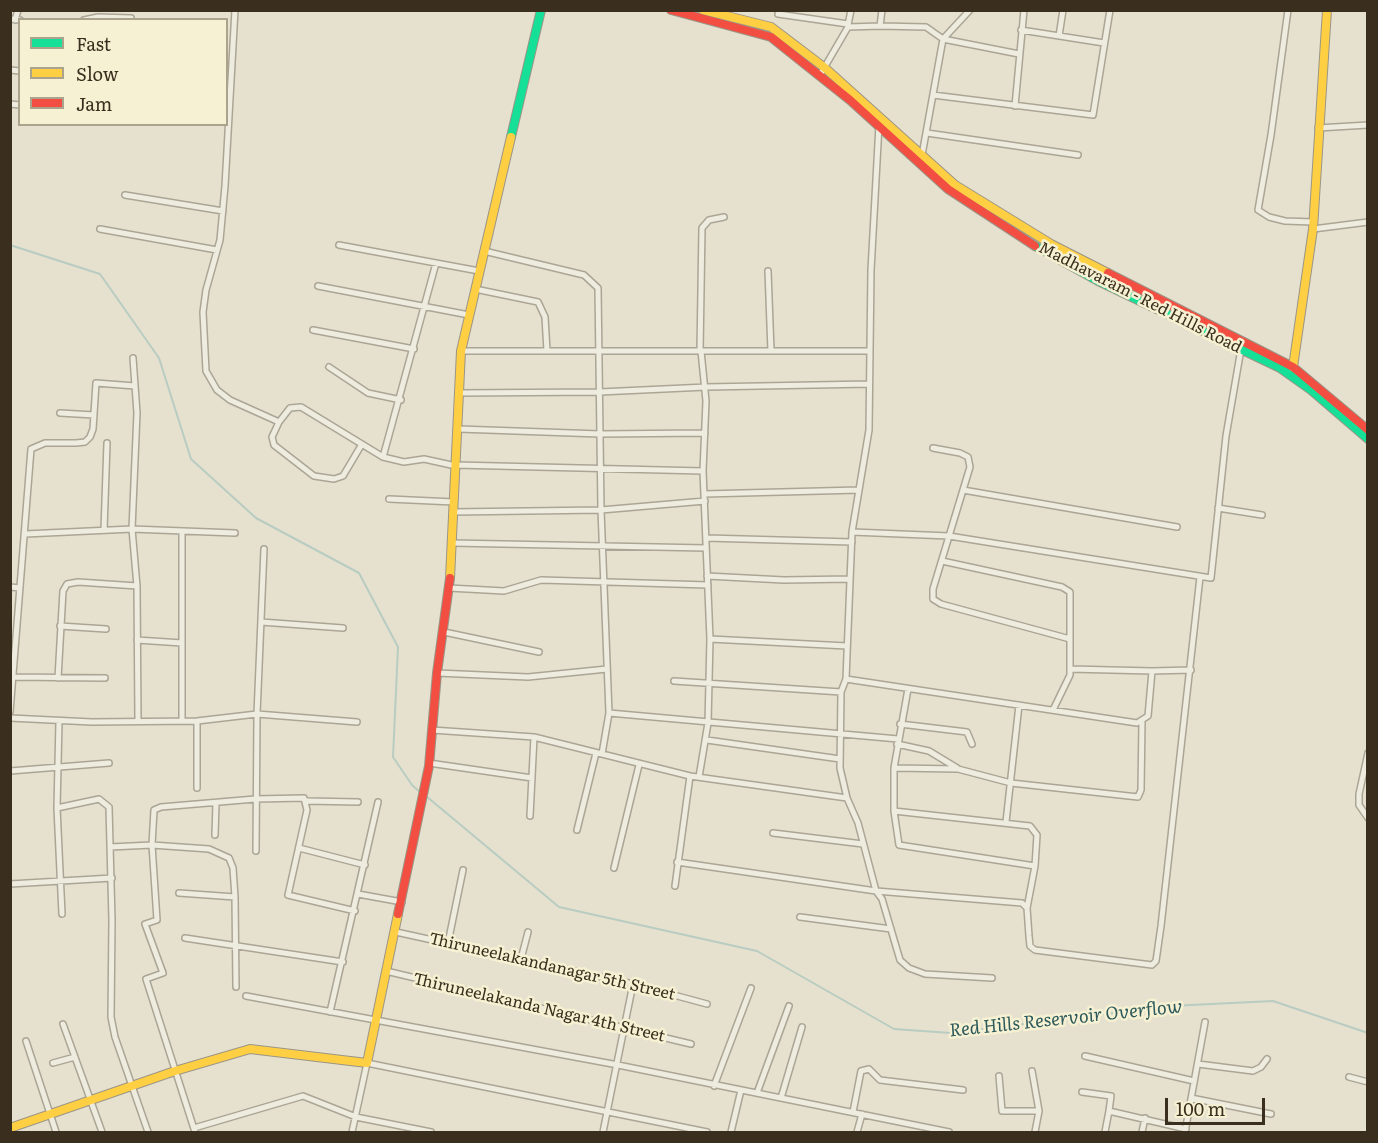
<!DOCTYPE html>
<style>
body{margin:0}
#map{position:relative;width:1378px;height:1143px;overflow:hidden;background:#e6e1ce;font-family:Literata,serif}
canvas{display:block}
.frame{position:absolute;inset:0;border:12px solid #3a2f1e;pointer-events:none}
.legend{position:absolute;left:18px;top:18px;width:210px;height:108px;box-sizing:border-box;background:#f7f1d3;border:2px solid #aba38b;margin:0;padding:8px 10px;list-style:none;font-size:18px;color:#3a2f1e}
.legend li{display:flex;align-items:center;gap:12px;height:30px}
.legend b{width:30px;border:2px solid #aba38b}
.scale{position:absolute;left:1165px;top:1098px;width:100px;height:27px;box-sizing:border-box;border:3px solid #3a2f1e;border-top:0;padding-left:8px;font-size:18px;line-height:21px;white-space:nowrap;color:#3a2f1e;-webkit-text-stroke:4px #f7f1d3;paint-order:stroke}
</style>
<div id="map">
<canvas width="1378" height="1143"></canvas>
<div class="frame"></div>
<ul class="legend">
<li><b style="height:8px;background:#16e098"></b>Fast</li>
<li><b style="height:8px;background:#ffcf43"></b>Slow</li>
<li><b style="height:8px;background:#f24e42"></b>Jam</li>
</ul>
<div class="scale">100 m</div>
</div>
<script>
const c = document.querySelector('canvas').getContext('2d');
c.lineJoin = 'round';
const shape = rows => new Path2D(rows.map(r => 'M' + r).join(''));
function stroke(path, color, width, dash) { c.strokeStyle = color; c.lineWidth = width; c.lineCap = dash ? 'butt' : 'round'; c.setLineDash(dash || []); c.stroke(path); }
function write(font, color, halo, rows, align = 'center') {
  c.font = font + ' Literata,serif'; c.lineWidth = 5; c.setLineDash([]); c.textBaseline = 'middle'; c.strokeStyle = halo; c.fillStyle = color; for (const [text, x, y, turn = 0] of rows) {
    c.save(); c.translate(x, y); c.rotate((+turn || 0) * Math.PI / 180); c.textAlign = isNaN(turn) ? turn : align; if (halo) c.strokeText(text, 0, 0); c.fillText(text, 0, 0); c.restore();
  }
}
stroke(shape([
 [10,245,100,274,159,358,191,459,256,518,359,573,398,647,393,757,412,785,421,793],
 [426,796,559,907,757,951,894,1029,951,1033,1170,1006,1273,1001,1368,1033]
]), '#b8ccc2', 2);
const street = shape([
 [235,10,225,186,220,240,206,290,203,312,206,371,217,390,230,400,279,422,290,408,301,407,383,457,404,462,424,459,456,466],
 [1288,10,1271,135,1258,210,1269,217,1285,221,1313,222],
 [778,14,848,24],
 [10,19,20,20],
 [15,20,18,10],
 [84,20,98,17,131,18],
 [848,25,851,10],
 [880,26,926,27,943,39,1019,54],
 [1021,30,1104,43],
 [1059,36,1063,10],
 [10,70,20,71],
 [820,75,848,27,880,26,882,10],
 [933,95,1093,115,1110,10],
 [10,104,20,105],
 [1015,106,1024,10],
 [1318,128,1368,125],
 [927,133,1078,155],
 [922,155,943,39,970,10],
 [125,195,223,211],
 [100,229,217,250],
 [1313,229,1368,222],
 [339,245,479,271],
 [484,251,584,275,598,288,601,510,609,713,602,754],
 [768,271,771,351],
 [318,286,469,315],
 [475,289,538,302,545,317,547,351],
 [313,330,414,349],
 [461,351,869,351],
 [700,351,702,228,709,220,724,217],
 [133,358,137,413,132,529,235,533],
 [329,367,368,393,401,400],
 [459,393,600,392,706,387,869,384],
 [60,413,94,415],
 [279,422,272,437,274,445,314,476,334,479,343,476,362,444],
 [459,429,600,434,705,433],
 [933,448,960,453,968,457,970,467,963,490],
 [383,457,436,263],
 [456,465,703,471],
 [704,494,859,490],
 [389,499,454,502],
 [1218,508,1262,515],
 [453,512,601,510,705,501],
 [104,530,107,443],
 [182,532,182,721],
 [852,532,949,536,1211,578,1226,436,1241,349],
 [25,534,132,529,137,586,138,721],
 [706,538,852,542],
 [452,543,706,548],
 [942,561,1062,587,1070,592,1070,675,1053,710],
 [707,576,784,580,850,579],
 [10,587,20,588],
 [449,588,504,591,541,580,708,585],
 [261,622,343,628],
 [60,626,106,629],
 [444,632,539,652],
 [710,639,847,646],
 [1070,639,941,604,933,599,933,589,963,490,1177,527],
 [137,640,182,643],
 [1070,669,1152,671],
 [437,673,528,677,607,669],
 [14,677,105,678],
 [58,678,63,591,67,584,78,582,137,586],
 [846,679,1137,723,1148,716,1152,671,1191,670],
 [674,681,841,692],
 [908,689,894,768,894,811,899,845,1035,866,1027,908],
 [10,712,31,449,45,443,76,443,85,442,90,437,93,429,96,383,135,386],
 [609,713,898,739],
 [10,718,92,722,197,721,257,714,357,722],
 [59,721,57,808,62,914],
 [900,724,967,732,972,744],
 [432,730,534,737,690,776,847,798,840,768,841,692,846,679,852,532,869,430,871,270,879,125],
 [707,740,840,759],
 [897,744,929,751,957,768],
 [1368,753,1359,794,1359,805,1368,818],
 [429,763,532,778],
 [894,768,958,769,1011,783,1138,797,1141,790,1142,721],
 [10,771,109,763],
 [699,777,708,723,710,639,703,471,706,401,701,351],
 [197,788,197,721],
 [847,798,858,823,876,891,882,899,900,960,909,968,925,974,992,978],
 [307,801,358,802],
 [57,808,99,799,109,807,112,920,111,1017,115,1037,148,1132],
 [894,811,1030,826,1037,835,1035,866],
 [530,816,534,737],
 [1006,822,1019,705],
 [577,830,596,753],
 [773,833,863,844],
 [215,835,216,803],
 [110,847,152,845,209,849,229,858,233,868,235,897,236,987],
 [299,848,365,865],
 [256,851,257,714,264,549],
 [677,862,876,891,1022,903,1027,908,1029,936,1030,946,1035,950,1152,965,1156,961,1161,926,1200,577],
 [614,868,639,765],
 [10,884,112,878],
 [675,886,690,776],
 [179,893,235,897],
 [358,894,402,902],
 [800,917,891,929],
 [396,932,633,984,707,1004],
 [185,938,343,962],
 [448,943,463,870],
 [521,959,528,932],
 [386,971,691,1044],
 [246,996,618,1065,949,1132],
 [330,1012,378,802],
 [63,1024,102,1132],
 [26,1041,56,1132],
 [1085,1056,1194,1081],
 [53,1063,75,1057],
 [1198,1064,1253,1071,1261,1067,1267,1059],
 [1032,1071,1039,1111,1035,1132],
 [999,1076,1002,1111,1039,1111],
 [1349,1077,1368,1082],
 [714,1086,751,988],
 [1082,1092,1111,1096,1109,1111],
 [757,1093,789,1006],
 [781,1098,802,1027],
 [1191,1098,1271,1114],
 [853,1112,861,1071,869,1069,880,1080,963,1090],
 [194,1128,303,1096,356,1117,431,1132],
 [195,1132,146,979,163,973,145,924,157,920,152,845,154,810,161,807,255,799,304,798,307,810,288,895,355,911],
 [352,1132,367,1063,707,1132],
 [603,1132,633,984],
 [731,1132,741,1090],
 [857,1132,862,1114],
 [1105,1132,1109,1111,1186,1129],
 [1142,1132,1145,1118],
 [1185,1132,1205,1022]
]);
const fast = shape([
 [511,137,541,10],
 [1035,246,1098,281,1280,368,1311,390,1368,439]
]);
const slow = shape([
 [703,10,771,27,825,68,955,185,1051,244,1108,273],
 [1293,367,1313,229,1327,10],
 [450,578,461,351,511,137],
 [10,1128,175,1071,250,1049,367,1063,398,914]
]);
const jam = shape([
 [671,10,771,37,850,100,948,189,1035,246],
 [1108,273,1293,367,1368,430],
 [398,914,429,766,437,673,450,578]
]);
stroke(street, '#aba596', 8);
stroke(fast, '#9b9586', 10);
stroke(slow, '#9b9586', 10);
stroke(jam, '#9b9586', 10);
stroke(street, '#eeebdf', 5);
stroke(fast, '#16e098', 8);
stroke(slow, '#ffcf43', 8);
stroke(jam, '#f24e42', 8);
write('16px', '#3a2f1e', '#f7f1d3', [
 ["Madhavaram - Red Hills Road",1140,298,27],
 ["Thiruneelakandanagar 5th Street",552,967,13],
 ["Thiruneelakanda Nagar 4th Street",539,1008,13]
]);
write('italic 18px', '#2c595b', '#f7f1d3', [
 ["Red Hills Reservoir Overflow",1066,1019,-6]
]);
</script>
